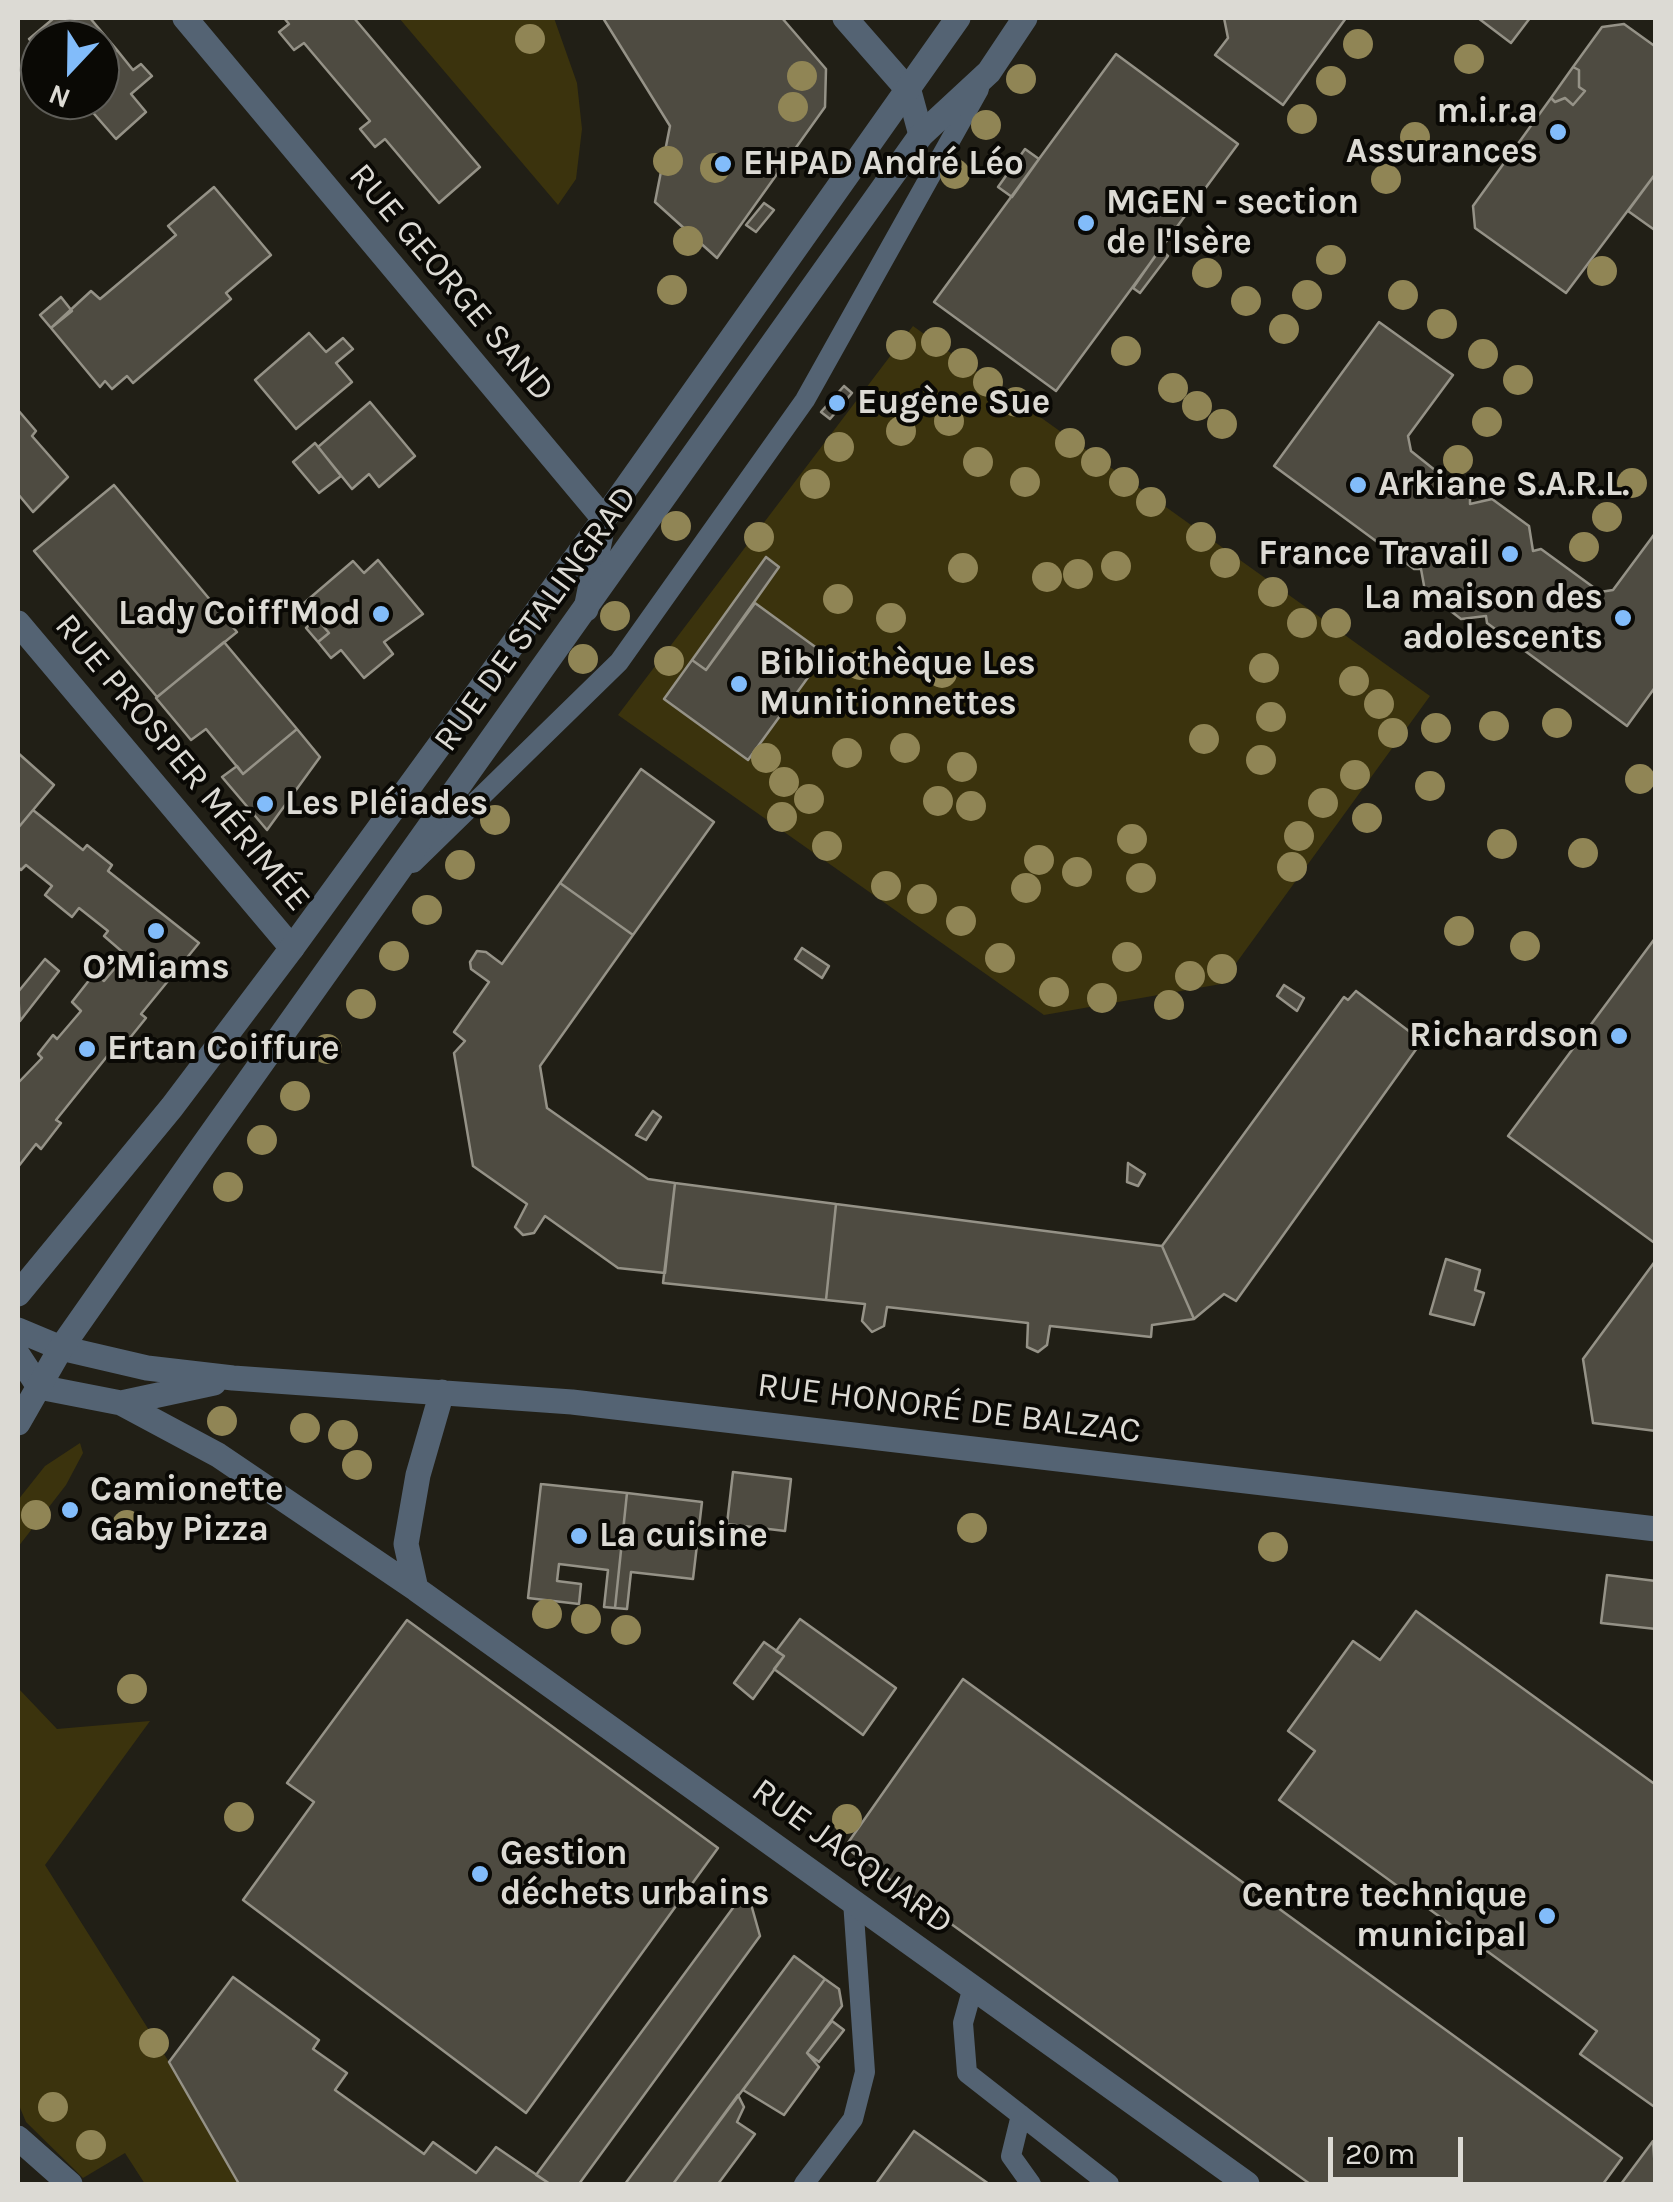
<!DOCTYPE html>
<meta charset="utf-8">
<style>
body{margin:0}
#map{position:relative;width:1673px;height:2202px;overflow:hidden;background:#211f16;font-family:Karla,sans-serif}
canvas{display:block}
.frame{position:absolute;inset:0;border:20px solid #dcdad4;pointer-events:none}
.north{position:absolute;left:20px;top:20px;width:100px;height:100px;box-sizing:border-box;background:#0a0905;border:2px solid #5e5d58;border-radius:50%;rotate:202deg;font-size:28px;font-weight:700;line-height:40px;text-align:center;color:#dcdad4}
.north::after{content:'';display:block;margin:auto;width:35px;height:45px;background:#82bcfa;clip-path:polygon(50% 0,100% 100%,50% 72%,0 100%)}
.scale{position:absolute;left:1328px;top:2137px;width:135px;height:45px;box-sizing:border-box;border:5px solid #dcdad4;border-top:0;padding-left:12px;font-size:30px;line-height:35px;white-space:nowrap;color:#dcdad4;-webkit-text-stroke:8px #0a0905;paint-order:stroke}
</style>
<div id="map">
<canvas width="1673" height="2202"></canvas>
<div class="frame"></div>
<div class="north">N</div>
<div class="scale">20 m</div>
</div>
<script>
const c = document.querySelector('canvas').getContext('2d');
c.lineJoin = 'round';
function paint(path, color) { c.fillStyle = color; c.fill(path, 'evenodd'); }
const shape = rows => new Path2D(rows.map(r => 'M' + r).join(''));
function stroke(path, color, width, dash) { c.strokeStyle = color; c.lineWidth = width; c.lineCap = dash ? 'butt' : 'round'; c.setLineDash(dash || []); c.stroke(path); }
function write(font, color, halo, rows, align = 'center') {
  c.font = font + ' Karla,sans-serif'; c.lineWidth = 8; c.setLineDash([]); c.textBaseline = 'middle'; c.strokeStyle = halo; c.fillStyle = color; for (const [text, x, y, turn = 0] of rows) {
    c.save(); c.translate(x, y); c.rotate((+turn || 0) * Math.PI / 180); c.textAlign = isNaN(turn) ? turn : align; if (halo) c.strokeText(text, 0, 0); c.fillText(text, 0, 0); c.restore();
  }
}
paint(shape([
 [399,18,554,18,577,83,582,129,576,179,558,205],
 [913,326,1430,696,1221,984,1044,1015,618,715],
 [80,1443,83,1453,66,1485,18,1547,18,1500,45,1466],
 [18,1688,57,1729,150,1721,45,1865,198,2108,239,2184,145,2184,125,2153,83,2178,26,2122,18,2103]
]), '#3b330d');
const building = shape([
 [54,18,90,18,117,50,100,63,100,40,40,40,40,51,29,39,54,18],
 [284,18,354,18,480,167,439,203,385,139,375,147,360,129,370,121,304,43,294,50,279,32,289,24,284,18],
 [603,18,782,18,826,69,825,107,717,258,655,202,670,126,603,18],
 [1224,18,1346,18,1283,105,1215,55,1228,38,1224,18],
 [1478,18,1530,18,1511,43,1478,18],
 [1624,24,1656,47,1656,173,1566,293,1475,228,1473,206,1551,98,1555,102,1565,98,1573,105,1585,91,1579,87,1579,70,1573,67,1602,27,1624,24],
 [117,50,133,70,141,64,152,76,131,94,146,112,116,139,82,100,100,100,100,63,117,50],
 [1116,54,1238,144,1056,391,934,302,1116,54],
 [1573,67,1579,70,1579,87,1585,91,1573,105,1565,98,1555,102,1551,98,1573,67],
 [1025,149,1039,159,1012,197,998,187,1025,149],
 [1656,173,1656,231,1628,211,1656,173],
 [214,187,271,255,226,293,231,299,133,383,127,376,112,389,105,381,100,387,51,328,91,291,100,299,176,235,168,226,214,187],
 [764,203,774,210,756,232,746,225,764,203],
 [1160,249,1168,256,1140,293,1133,288,1160,249],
 [61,297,72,311,51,328,40,315,61,297],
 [1379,322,1453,375,1408,436,1411,451,1470,498,1470,504,1492,499,1529,526,1533,551,1541,549,1600,592,1613,590,1656,532,1656,686,1627,726,1487,623,1486,616,1461,619,1425,591,1421,569,1414,569,1274,466,1379,322],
 [309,333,326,352,343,338,353,349,336,363,352,382,296,429,255,380,309,333],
 [844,386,852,393,830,419,821,412,844,386],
 [370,402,415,456,379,487,369,474,352,489,318,447,370,402],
 [18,410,36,431,32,436,68,477,33,512,18,494,18,410],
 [315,443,341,476,319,493,293,462,315,443],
 [114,485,237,632,157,697,34,551,114,485],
 [766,557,779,567,706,670,692,660,766,557],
 [378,560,423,614,384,642,393,654,364,678,341,650,331,658,318,642,329,633,304,603,353,561,364,573,378,560],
 [755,603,825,654,748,760,664,699,692,660,706,670,755,603],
 [316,618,329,633,318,642,306,628,316,618],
 [224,642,297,729,243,774,206,729,191,740,156,698,224,642],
 [297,729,320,757,267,830,222,777,237,766,243,774,297,729],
 [18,753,54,785,18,828,18,753],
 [641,769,714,822,633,935,560,883,641,769],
 [33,810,83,850,87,845,112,865,108,871,199,943,141,1014,146,1018,125,1044,121,1039,56,1120,61,1123,41,1149,36,1144,18,1167,18,1083,42,1058,38,1054,53,1035,57,1039,81,1011,72,1002,94,974,104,981,126,955,104,936,108,931,79,908,72,917,45,895,52,886,26,865,21,870,18,867,18,828,33,810],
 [560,883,633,935,540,1066,547,1108,648,1179,675,1183,665,1273,618,1268,545,1216,534,1233,523,1235,515,1227,527,1204,473,1166,454,1053,465,1041,454,1032,489,982,471,969,470,962,477,951,486,952,502,964,560,883],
 [1656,937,1656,1244,1508,1136,1656,937],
 [802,948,829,966,822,978,795,959,802,948],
 [45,959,59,971,20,1021,18,992,45,959],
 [1284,985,1304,998,1297,1011,1277,996,1284,985],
 [1356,991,1422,1041,1236,1301,1224,1294,1194,1319,1162,1246,1344,997,1348,1000,1356,991],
 [653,1111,661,1117,646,1140,636,1135,653,1111],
 [1128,1163,1145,1174,1138,1186,1127,1182,1128,1163],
 [675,1183,836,1204,826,1300,663,1283,675,1183],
 [836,1204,1162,1246,1194,1319,1152,1325,1151,1337,1050,1326,1047,1345,1038,1352,1027,1347,1028,1323,887,1307,884,1326,872,1332,862,1321,865,1304,826,1300,836,1204],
 [1446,1259,1480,1270,1475,1290,1484,1293,1474,1325,1430,1314,1446,1259],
 [1656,1260,1656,1431,1593,1423,1583,1359,1656,1260],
 [733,1472,791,1479,785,1531,727,1524,733,1472],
 [541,1484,627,1493,615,1608,604,1607,608,1570,559,1564,557,1581,581,1584,579,1604,528,1598,541,1484],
 [627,1493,702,1502,693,1579,631,1572,627,1609,615,1608,627,1493],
 [1607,1575,1656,1581,1656,1629,1601,1623,1607,1575],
 [1416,1611,1656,1785,1656,2108,1580,2054,1597,2031,1279,1800,1315,1751,1288,1731,1353,1641,1380,1660,1416,1611],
 [800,1619,896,1688,863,1735,774,1669,784,1656,776,1651,800,1619],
 [407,1620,718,1848,526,2113,243,1900,314,1802,287,1783,407,1620],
 [764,1642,784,1656,753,1699,734,1683,764,1642],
 [963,1679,1622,2158,1603,2184,1310,2184,845,1847,963,1679],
 [741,1897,751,1904,760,1936,579,2184,550,2184,536,2175,741,1897],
 [794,1956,825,1979,673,2184,625,2184,794,1956],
 [233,1977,319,2040,313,2049,347,2073,335,2090,424,2154,433,2142,476,2173,496,2147,550,2184,239,2184,169,2062,233,1977],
 [825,1979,839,1989,842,2006,807,2053,819,2067,784,2115,743,2090,825,1979],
 [832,2021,844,2030,819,2062,807,2053,832,2021],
 [738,2095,744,2107,737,2122,755,2134,718,2184,673,2184,738,2095],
 [914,2131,989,2184,876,2184,914,2131],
 [1653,2141,1656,2184,1621,2184,1653,2141]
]);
paint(building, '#4e4b41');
stroke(building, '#959287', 2.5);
stroke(shape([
 [413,863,619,662,805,400,979,89],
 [973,1987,963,2023,967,2073,1109,2184],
 [1021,2115,1011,2156,1031,2184],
 [804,2184,853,2119,865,2072,853,1901]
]), '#546373', 20);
stroke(shape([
 [185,18,604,519,586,609],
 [845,18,909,91,921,135],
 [18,623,292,948],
 [18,1330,61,1348,147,1368,233,1378,572,1402,1656,1529],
 [18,1355,39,1387,121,1403,214,1383],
 [121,1403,218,1455,416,1589,1247,2184],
 [416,1589,406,1544,418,1475,442,1392],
 [18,2138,70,2184]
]), '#546373', 25);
stroke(shape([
 [18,1294,172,1107,292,948,604,519,958,18],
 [18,1423,61,1348,197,1154,921,135,989,72,1025,18]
]), '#546373', 25);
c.fillStyle = '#908555';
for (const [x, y] of [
 [530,39],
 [1358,44],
 [1469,59],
 [802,76],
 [1021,79],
 [1331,81],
 [793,107],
 [1302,119],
 [986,125],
 [1415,137],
 [668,161],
 [715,168],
 [955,174],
 [1386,179],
 [688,241],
 [1331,260],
 [1602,271],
 [1207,273],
 [672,290],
 [1307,295],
 [1403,295],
 [1246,301],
 [1442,324],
 [1284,329],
 [936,342],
 [901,345],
 [1126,351],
 [1483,354],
 [963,363],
 [1518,380],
 [988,382],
 [1173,388],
 [1016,402],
 [1197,406],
 [949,421],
 [1487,422],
 [1222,424],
 [901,431],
 [1070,443],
 [839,447],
 [1458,460],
 [978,462],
 [1096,462],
 [1025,482],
 [1124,482],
 [1632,483],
 [815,484],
 [1151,502],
 [1607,517],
 [676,526],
 [759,537],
 [1201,537],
 [1584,547],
 [1225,563],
 [1116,566],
 [963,568],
 [1078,574],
 [1047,577],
 [1273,592],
 [838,599],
 [615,616],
 [891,618],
 [1302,623],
 [1336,623],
 [583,659],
 [669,661],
 [860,665],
 [1264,668],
 [942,673],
 [1354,681],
 [1379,704],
 [1271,717],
 [1557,723],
 [1494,726],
 [1436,728],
 [1393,733],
 [1204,739],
 [905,748],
 [847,753],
 [766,758],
 [1261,760],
 [962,767],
 [1355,775],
 [1640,779],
 [784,782],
 [1430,786],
 [809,799],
 [938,801],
 [1323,803],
 [971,806],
 [782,817],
 [1367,818],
 [495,820],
 [1299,836],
 [1132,839],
 [1502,844],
 [827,846],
 [1583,853],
 [1039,860],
 [460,865],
 [1292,867],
 [1077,872],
 [1141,878],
 [886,886],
 [1026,888],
 [922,899],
 [427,910],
 [961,921],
 [1459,931],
 [1525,946],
 [394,956],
 [1127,957],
 [1000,958],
 [1222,969],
 [1190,976],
 [1054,992],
 [1102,998],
 [361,1004],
 [1169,1005],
 [327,1049],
 [295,1096],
 [262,1140],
 [228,1187],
 [222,1421],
 [305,1428],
 [343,1435],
 [357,1465],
 [36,1515],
 [127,1525],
 [972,1528],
 [1273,1547],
 [547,1614],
 [586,1619],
 [626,1630],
 [132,1689],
 [239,1817],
 [847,1819],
 [154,2043],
 [53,2107],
 [91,2145]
]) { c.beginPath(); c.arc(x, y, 15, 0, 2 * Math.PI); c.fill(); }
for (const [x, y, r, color] of [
 [1558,132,10,"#82bcfa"],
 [723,164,10,"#82bcfa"],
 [1086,223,10,"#82bcfa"],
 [837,403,10,"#82bcfa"],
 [1358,485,10,"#82bcfa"],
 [1510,554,10,"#82bcfa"],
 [381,614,10,"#82bcfa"],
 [1623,618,10,"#82bcfa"],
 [739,684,10,"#82bcfa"],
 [265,804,10,"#82bcfa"],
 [156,931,10,"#82bcfa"],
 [1619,1036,10,"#82bcfa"],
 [87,1049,10,"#82bcfa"],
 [70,1510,10,"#82bcfa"],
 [579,1536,10,"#82bcfa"],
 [480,1874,10,"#82bcfa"],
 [1547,1916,10,"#82bcfa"]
]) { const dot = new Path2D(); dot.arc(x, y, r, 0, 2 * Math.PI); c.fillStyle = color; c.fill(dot); stroke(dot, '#0a0905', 4); }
write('bold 35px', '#dcdad4', '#0a0905', [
 ["m.i.r.a",1538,112,"right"],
 ["Assurances",1538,152,"right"],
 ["EHPAD André Léo",743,164],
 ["MGEN - section",1106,203],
 ["de l'Isère",1106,243],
 ["Eugène Sue",857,403],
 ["Arkiane S.A.R.L.",1378,485],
 ["France Travail",1490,554,"right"],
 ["La maison des",1603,598,"right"],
 ["adolescents",1603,638,"right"],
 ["Lady Coiff'Mod",361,614,"right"],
 ["Bibliothèque Les",759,664],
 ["Munitionnettes",759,704],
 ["Les Pléiades",285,804],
 ["O’Miams",156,968,"center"],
 ["Richardson",1599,1036,"right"],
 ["Ertan Coiffure",107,1049],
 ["Camionette",90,1490],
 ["Gaby Pizza",90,1530],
 ["La cuisine",599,1536],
 ["Gestion",500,1854],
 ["déchets urbains",500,1894],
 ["Centre technique",1527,1896,"right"],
 ["municipal",1527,1936,"right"]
], 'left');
write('35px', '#dcdad4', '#0a0905', [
 ["RUE GEORGE SAND",451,283,50],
 ["RUE DE STALINGRAD",536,619,-54],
 ["RUE PROSPER MÉRIMÉE",182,763,50],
 ["RUE HONORÉ DE BALZAC",949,1409,7],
 ["RUE JACQUARD",852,1857,36]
]);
</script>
